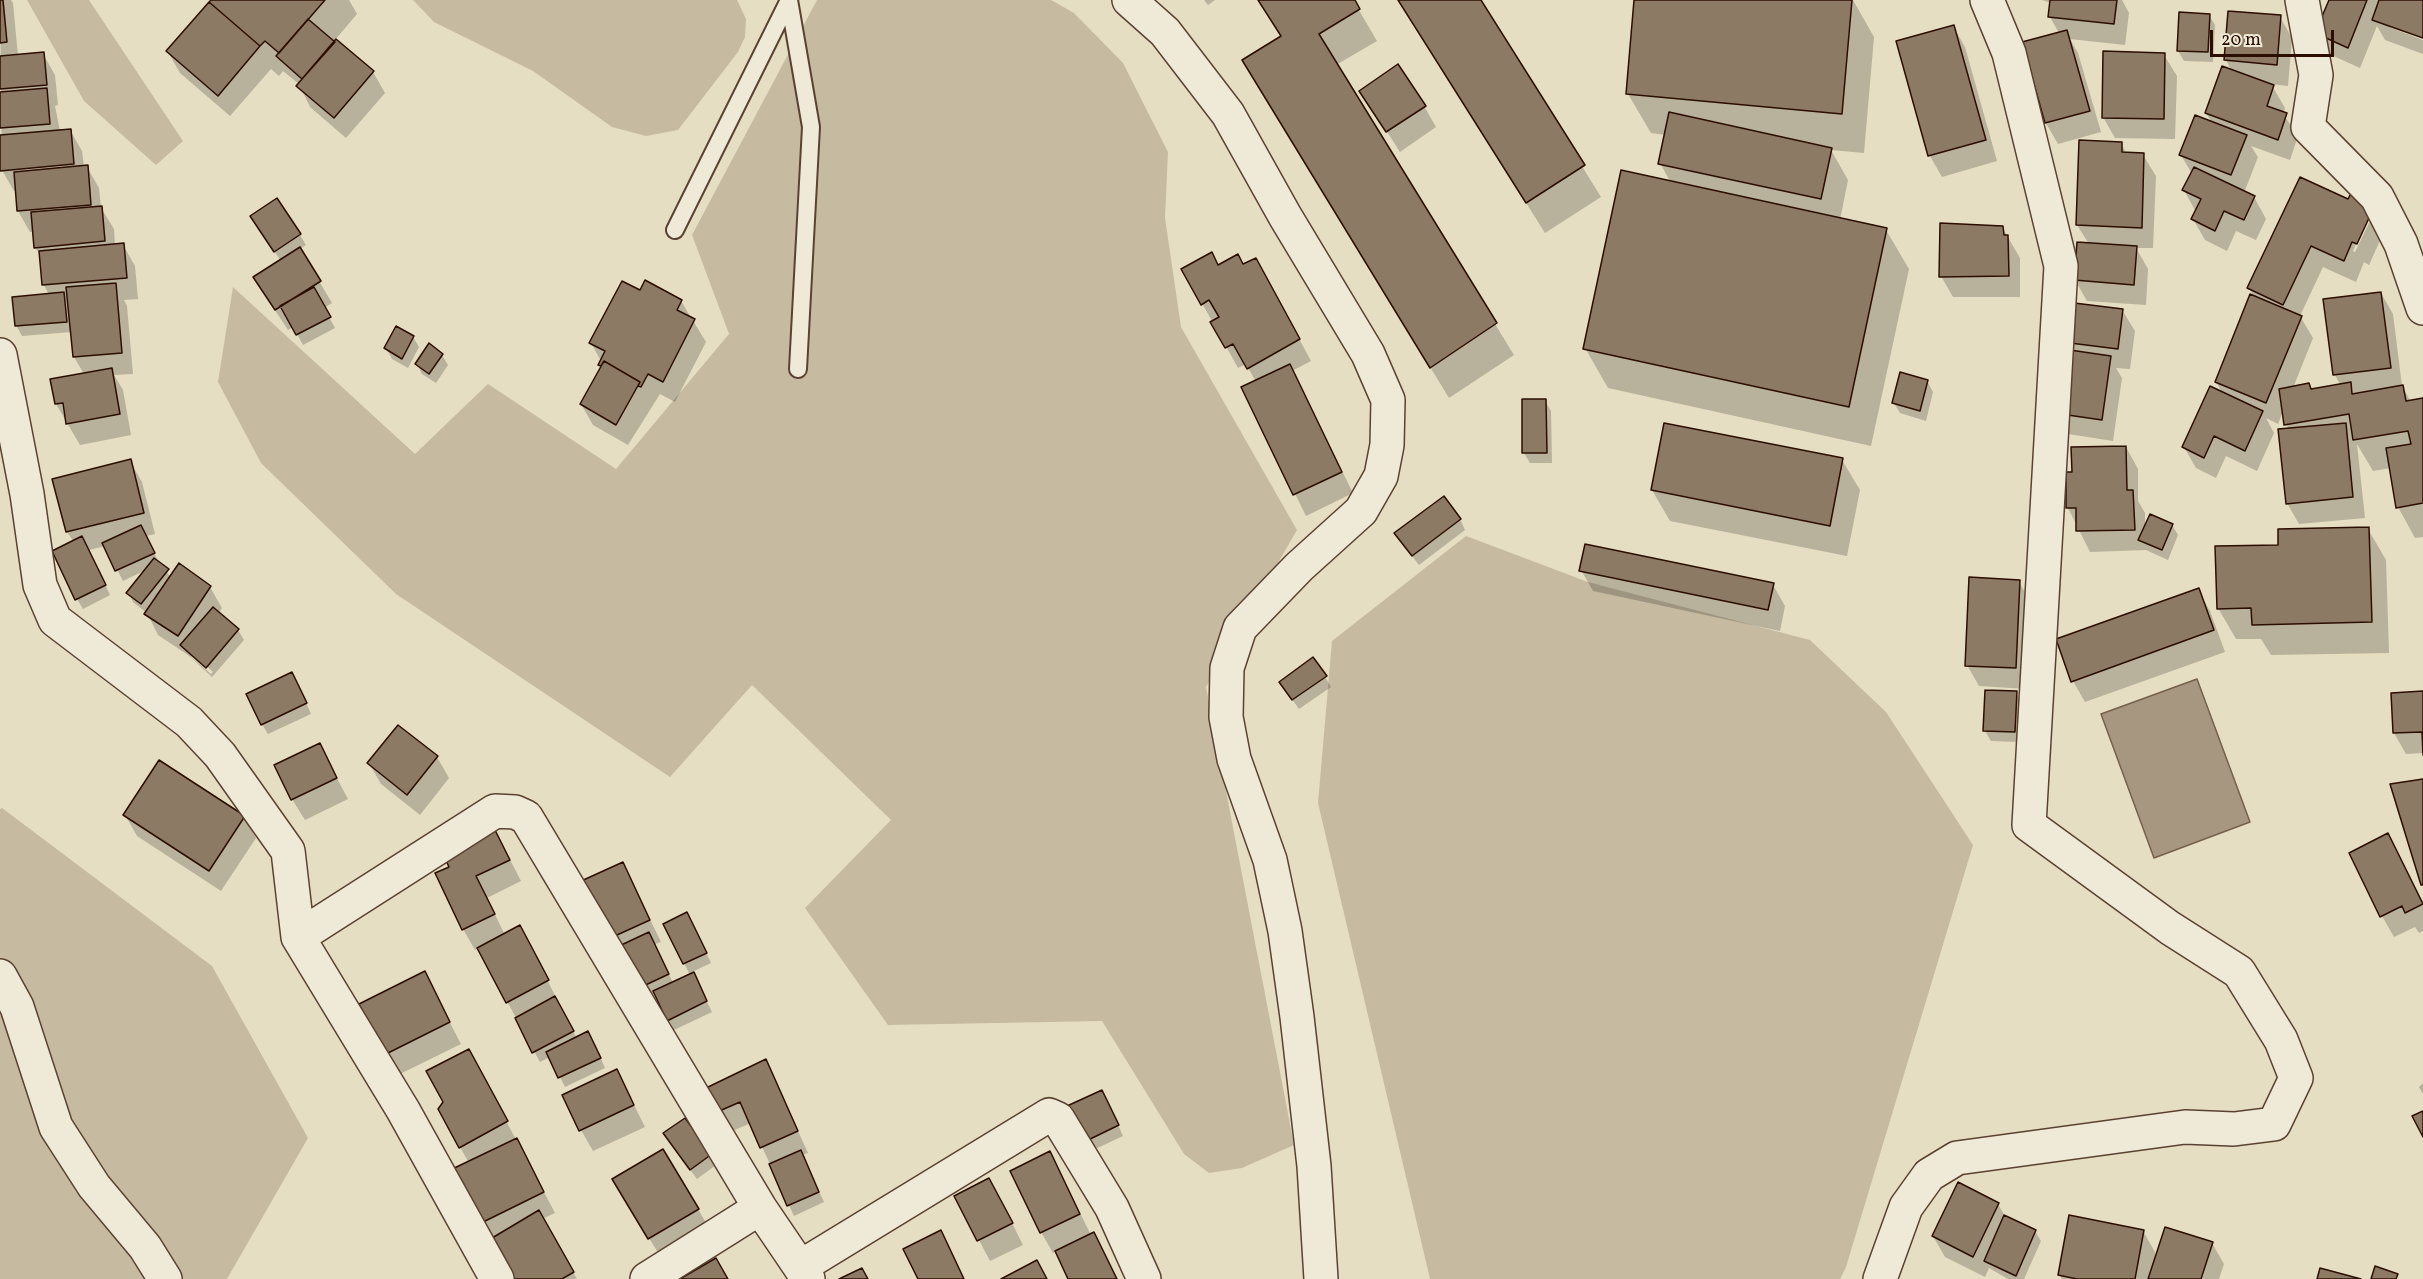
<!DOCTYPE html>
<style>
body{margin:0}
#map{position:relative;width:2423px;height:1279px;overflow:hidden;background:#e6dec2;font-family:Vollkorn,serif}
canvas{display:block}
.scale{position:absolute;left:2210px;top:30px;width:124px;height:27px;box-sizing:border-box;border:3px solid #2c0e01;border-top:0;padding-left:8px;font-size:18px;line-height:21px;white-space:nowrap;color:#2c0e01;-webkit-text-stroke:4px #efead7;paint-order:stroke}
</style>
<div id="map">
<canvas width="2423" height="1279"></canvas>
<div class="scale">20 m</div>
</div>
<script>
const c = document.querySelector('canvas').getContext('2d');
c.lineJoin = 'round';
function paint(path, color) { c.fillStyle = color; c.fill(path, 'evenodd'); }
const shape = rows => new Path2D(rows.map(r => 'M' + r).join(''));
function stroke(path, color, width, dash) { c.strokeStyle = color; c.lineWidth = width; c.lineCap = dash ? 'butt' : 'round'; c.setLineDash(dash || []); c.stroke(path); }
paint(shape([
 [27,0,89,0,183,141,156,165,84,101],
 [413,0,737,0,746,19,745,37,738,52,678,130,646,136,612,127,533,71,434,22],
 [817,0,1051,0,1074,13,1123,63,1168,152,1165,218,1181,327,1297,530,1206,687,1294,1145,1242,1168,1209,1173,1184,1154,1102,1021,888,1025,805,908,891,820,752,685,670,777,396,594,261,463,218,382,233,287,415,454,488,384,616,469,729,334,692,235],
 [1466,536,1588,582,1810,640,1886,712,1973,845,1846,1267,1840,1279,1430,1279,1318,803,1332,641],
 [2,808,212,966,308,1138,227,1279,0,1279,0,809]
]), '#c6bba1');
const water = shape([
 [2197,679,2250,822,2154,858,2101,714,2197,679]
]);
paint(water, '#a79780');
stroke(water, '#76604d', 1.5);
paint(shape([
 [0,0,11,0,13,3,18,56,43,54,55,75,58,105,55,106,60,131,70,130,82,151,84,167,87,167,99,188,101,208,114,229,115,246,123,245,135,266,138,299,124,300,127,306,133,374,114,375,123,390,131,435,80,445,56,404,84,374,74,357,72,332,22,336,16,325,49,295,44,285,41,257,35,247,34,232,30,232,18,211,17,191,14,191,2,170],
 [211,0,349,0,357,14,335,40,373,72,385,93,346,138,310,107,299,84,283,71,279,76,271,69,230,116,180,73,168,52],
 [1204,0,1215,0,1208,5],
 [1259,0,1353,0,1377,41,1336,65,1514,355,1449,398,1262,91,1282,37],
 [1399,0,1479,0,1601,197,1545,233],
 [1636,0,1853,0,1874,37,1864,153,1831,150,1848,180,1840,220,1886,230,1909,269,1871,446,1608,388,1585,348,1671,183,1660,163,1666,135,1651,133,1628,94],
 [2042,0,2122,0,2129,13,2125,45,2070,39,2078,53,2101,132,2058,144,2046,123,2024,43,2059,33,2050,17,2051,3],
 [2330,0,2423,0,2423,37,2389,24,2389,27,2423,40,2423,54,2385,40,2377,26,2360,68,2329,54,2317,33],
 [2209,15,2215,25,2213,62,2184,61,2178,51],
 [2280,17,2292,38,2288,86,2271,84,2285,108,2283,114,2298,136,2290,160,2251,146,2258,157,2244,193,2254,197,2266,219,2256,240,2236,231,2227,251,2205,240,2193,219,2196,212,2184,190,2192,174,2181,155,2212,123,2206,113,2232,72,2226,60],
 [1953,26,1965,47,1997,161,1942,177,1930,156,1898,42],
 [2164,55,2177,76,2175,139,2115,138,2103,117],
 [1361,91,1424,106,1436,127,1400,152],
 [2121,144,2127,154,2143,155,2156,176,2153,248,2136,248,2148,269,2146,305,2087,301,2075,280,2089,244,2077,225],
 [2300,179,2349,201,2352,195,2374,206,2386,227,2369,265,2364,262,2356,282,2323,267,2300,316,2313,338,2293,388,2309,385,2312,390,2341,386,2335,375,2325,301,2381,293,2393,314,2402,386,2411,402,2423,400,2423,537,2415,538,2398,507,2391,468,2373,471,2357,444,2365,518,2299,524,2287,503,2280,430,2288,429,2283,411,2278,424,2266,418,2274,433,2257,471,2226,456,2216,478,2196,468,2184,447,2211,388,2223,394,2216,382,2251,296,2255,298,2249,288],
 [2368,217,2372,217,2355,252,2353,251],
 [258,227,300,235,306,245,300,249,332,303,324,308,335,328,303,345,293,327,288,330,267,298,281,261],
 [2002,227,2020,258,2020,297,1953,297,1941,276],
 [1218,266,1243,266,1268,281,1311,361,1292,371,1353,493,1306,516,1243,388,1256,382,1246,364,1238,368,1183,269],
 [640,292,681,301,706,342,675,402,660,394,628,445,593,425,581,404,602,369,601,361,591,343],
 [2122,310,2135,331,2130,369,2116,368,2122,378,2113,441,2068,434,2056,413,2064,342],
 [413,337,419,347,408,368,392,359,386,348],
 [442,355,448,365,436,383,422,374,417,364],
 [1927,381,1933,392,1926,421,1900,413,1894,403],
 [1545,401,1551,411,1552,463,1530,463,1524,453],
 [2126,447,2138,469,2138,501,2145,513,2145,528,2172,525,2178,535,2168,560,2146,550,2090,552,2068,508,2073,473],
 [1842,460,1860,490,1847,556,1670,521,1652,490],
 [130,461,142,482,155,534,146,536,160,565,171,577,210,587,222,608,218,614,238,630,244,640,212,677,188,655,158,635,147,613,134,603,128,593,148,569,123,581,105,546,89,550,110,595,83,609,77,599,74,542,67,532],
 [191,652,213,672,211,674,191,657],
 [1460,519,1465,530,1419,565,1402,543],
 [2368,529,2386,560,2389,653,2271,655,2261,639,2236,639,2218,608,2280,546],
 [1581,570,1773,585,1785,606,1780,631,1593,591],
 [2019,582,2031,603,2027,689,1979,686,1967,665],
 [2198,590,2210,611,2225,652,2085,702,2073,681],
 [1325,677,1331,687,1299,709,1287,692],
 [298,684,311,714,268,734,262,724],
 [2016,693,2022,703,2020,742,1991,741,1985,731],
 [2423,693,2423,753,2406,754,2394,733],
 [399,727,437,757,449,778,420,815,381,784,369,763],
 [319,745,348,799,305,820,292,799],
 [125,815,244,817,256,838,221,891,137,836],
 [494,829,521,881,487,898,505,935,531,948,577,1039,594,1043,605,1068,565,1087,550,1057,540,1062,478,948,475,950,463,929,451,867],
 [2388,835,2423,903,2423,931,2419,933,2415,927,2394,937,2382,916],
 [623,864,661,942,655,944,673,983,690,975,684,963,692,924,711,963,692,972,712,1012,674,1030,656,993,644,999,607,939],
 [424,973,461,1044,398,1075,386,1055],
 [766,1061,808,1153,802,1155,824,1202,794,1216,751,1123,730,1132,718,1112],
 [617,1071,645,1127,593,1151,581,1130],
 [480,1072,555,1213,542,1219,577,1279,511,1279,486,1247,469,1163,460,1147],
 [2423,1083,2423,1094,2419,1087],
 [1108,1102,1123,1136,1091,1151,1085,1141],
 [685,1120,716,1165,697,1179,671,1144],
 [1050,1153,1091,1235,1093,1234,1117,1279,1070,1279,1057,1251,1053,1253,1041,1232],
 [956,1196,1001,1201,1023,1245,990,1261],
 [626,1201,698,1209,710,1230,662,1259],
 [1998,1204,2006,1218,2035,1231,2041,1241,2024,1279,2008,1279,1989,1268,1985,1277,1945,1257,1933,1236],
 [2143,1231,2155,1252,2155,1263,2212,1243,2224,1264,2219,1279,2062,1279,2059,1275]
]), '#0003');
const building = shape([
 [0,0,3,0,7,42,0,43,0,0],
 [211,0,325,0,279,53,265,41,260,46,209,2,211,0],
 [1258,0,1355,0,1360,9,1319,34,1497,323,1430,368,1242,60,1281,36,1258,0],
 [1398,0,1481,0,1585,165,1526,203,1398,0],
 [1634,0,1852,0,1842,114,1626,94,1634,0],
 [2050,0,2117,0,2114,24,2048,17,2050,0],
 [2329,0,2367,0,2348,48,2315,33,2329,0],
 [2379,0,2423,0,2423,38,2372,20,2379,0],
 [209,2,260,46,218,96,166,51,209,2],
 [2228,11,2281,15,2277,65,2224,60,2228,11],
 [2179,12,2210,14,2208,52,2177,51,2179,12],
 [308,19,335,42,302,79,276,56,308,19],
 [1954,25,1986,140,1928,156,1896,41,1954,25],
 [2067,30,2090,111,2045,123,2022,42,2067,30],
 [336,39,374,71,334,118,296,86,336,39],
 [2103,51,2165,53,2164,119,2102,118,2103,51],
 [44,52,47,85,0,89,0,56,44,52],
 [1398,64,1426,106,1386,132,1359,91,1398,64],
 [2222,66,2274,85,2267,106,2287,113,2278,140,2205,113,2222,66],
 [47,88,50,124,0,128,0,92,47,88],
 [1669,112,1832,148,1821,199,1658,164,1669,112],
 [2195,115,2247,135,2231,175,2179,155,2195,115],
 [71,129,74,164,0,171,0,135,71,129],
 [2079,140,2122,142,2122,152,2144,153,2142,228,2076,225,2079,140],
 [88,165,91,205,17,211,14,172,88,165],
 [2194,167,2255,196,2244,220,2224,211,2215,231,2191,219,2201,199,2182,190,2194,167],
 [1621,170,1887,228,1849,407,1583,349,1621,170],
 [2300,177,2348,199,2351,193,2375,205,2357,244,2352,242,2344,261,2311,246,2283,305,2247,288,2300,177],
 [277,198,301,234,274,252,250,216,277,198],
 [102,206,105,241,34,248,31,212,102,206],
 [1940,223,2003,226,2004,235,2008,235,2009,276,1939,277,1940,223],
 [2077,242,2137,246,2134,285,2074,280,2077,242],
 [124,243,127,278,42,285,39,251,124,243],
 [300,247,321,281,275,310,253,277,300,247],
 [1212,252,1218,265,1238,254,1243,264,1256,258,1300,339,1247,369,1233,344,1225,348,1210,322,1219,317,1209,300,1201,305,1181,269,1212,252],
 [645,280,682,300,677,310,695,319,663,382,648,374,641,387,638,386,640,382,604,361,601,366,598,365,605,351,589,343,622,281,640,290,645,280],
 [116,283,122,353,73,357,66,287,116,283],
 [314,287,331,317,296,335,280,306,314,287],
 [64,292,67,322,15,326,12,297,64,292],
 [2381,292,2391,368,2333,375,2323,299,2381,292],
 [2250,294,2302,316,2266,403,2215,382,2250,294],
 [2066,302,2123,309,2118,349,2062,342,2066,302],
 [396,326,414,336,402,359,384,348,396,326],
 [429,343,443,354,429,374,415,364,429,343],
 [2063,349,2111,356,2102,420,2054,413,2063,349],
 [604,361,640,382,616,425,580,404,604,361],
 [1290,364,1342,472,1293,495,1241,387,1290,364],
 [112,368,120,414,66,424,63,403,55,404,50,379,112,368],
 [1900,372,1928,380,1920,411,1892,403,1900,372],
 [2351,382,2352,394,2403,385,2406,401,2423,398,2423,503,2396,508,2386,448,2411,444,2408,431,2353,440,2349,414,2284,425,2279,389,2309,383,2311,389,2351,382],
 [2210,386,2263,411,2245,451,2214,436,2204,458,2182,447,2210,386],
 [1522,399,1546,399,1547,453,1522,453,1522,399],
 [1664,423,1843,458,1830,526,1651,490,1664,423],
 [2346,423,2353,497,2286,504,2278,429,2346,423],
 [2126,446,2127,490,2133,490,2135,530,2076,531,2076,508,2066,508,2066,472,2072,472,2071,447,2126,446],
 [131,459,144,513,66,532,52,479,131,459],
 [1444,496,1461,519,1412,556,1394,533,1444,496],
 [2150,514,2173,524,2162,550,2138,540,2150,514],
 [141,525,155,553,115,571,102,543,141,525],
 [2369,527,2372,622,2252,625,2251,608,2217,609,2215,546,2278,545,2278,529,2369,527],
 [82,536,106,585,75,600,52,551,82,536],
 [1585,544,1774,583,1768,610,1579,571,1585,544],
 [154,558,169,569,141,604,126,593,154,558],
 [179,563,211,586,178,636,144,614,179,563],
 [1969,577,2020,580,2016,668,1965,666,1969,577],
 [2199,588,2214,630,2071,682,2056,639,2199,588],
 [213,607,239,629,206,668,180,645,213,607],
 [1313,657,1327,676,1292,700,1279,682,1313,657],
 [292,672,307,703,261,725,246,694,292,672],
 [1985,690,2017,691,2015,732,1983,731,1985,690],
 [2423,691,2423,755,2422,732,2393,733,2391,693,2423,691],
 [398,725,438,756,407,795,367,763,398,725],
 [320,743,337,778,291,800,274,765,320,743],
 [159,760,245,816,209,871,123,815,159,760],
 [2423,779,2423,885,2421,885,2390,784,2423,779],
 [494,828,510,860,476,876,495,914,462,930,435,873,449,867,442,852,494,828],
 [2388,833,2423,904,2405,913,2402,906,2380,917,2349,853,2388,833],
 [623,862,650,920,606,940,579,882,623,862],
 [687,912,707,953,683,964,663,924,687,912],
 [520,925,549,980,506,1003,477,948,520,925],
 [649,932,669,974,637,989,617,947,649,932],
 [425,971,450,1022,384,1055,359,1004,425,971],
 [694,972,707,1001,667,1021,653,991,694,972],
 [555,996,574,1031,532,1053,515,1018,555,996],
 [588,1031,601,1058,558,1078,546,1052,588,1031],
 [469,1049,508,1121,459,1148,438,1109,443,1102,426,1071,469,1049],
 [766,1059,798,1131,760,1148,740,1102,717,1112,706,1088,766,1059],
 [617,1069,634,1105,579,1131,562,1095,617,1069],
 [1102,1090,1119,1125,1084,1142,1067,1106,1102,1090],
 [2423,1111,2423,1137,2412,1116,2423,1111],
 [685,1118,712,1154,690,1170,663,1133,685,1118],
 [517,1138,544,1192,473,1227,446,1172,517,1138],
 [663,1149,699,1209,648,1239,612,1179,663,1149],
 [801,1150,819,1192,787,1206,769,1164,801,1150],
 [1050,1151,1080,1214,1040,1233,1010,1171,1050,1151],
 [989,1178,1013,1223,977,1241,954,1196,989,1178],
 [1958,1182,1999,1203,1973,1257,1932,1236,1958,1182],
 [539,1210,574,1272,562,1279,509,1279,487,1241,539,1210],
 [2004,1215,2036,1230,2016,1276,1984,1261,2004,1215],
 [2069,1215,2144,1230,2135,1279,2077,1279,2058,1275,2069,1215],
 [2165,1227,2213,1242,2201,1279,2148,1279,2165,1227],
 [941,1230,964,1279,918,1279,903,1249,941,1230],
 [1094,1232,1117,1279,1068,1279,1055,1251,1094,1232],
 [716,1258,728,1279,680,1279,716,1258],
 [1037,1260,1047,1279,1001,1279,1037,1260],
 [2375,1266,2398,1274,2396,1279,2371,1279,2375,1266],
 [862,1268,868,1279,839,1279,862,1268],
 [2320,1268,2361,1279,2317,1279,2320,1268]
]);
paint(building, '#8d7a65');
stroke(building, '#2c0e01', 1.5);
const lane = shape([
 [789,0,811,127,798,369],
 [675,230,788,2]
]);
const street = shape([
 [1129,0,1165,32,1228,114,1285,216,1368,354,1388,400,1387,445,1381,476,1361,511,1299,567,1240,628,1227,668,1226,717,1234,759,1270,860,1285,931,1297,1017,1314,1166,1321,1279],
 [2302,0,2316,75,2308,127,2377,197,2401,244,2423,308],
 [0,355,27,494,40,585,55,620,189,722,220,755,288,851,298,937,403,1110,497,1279],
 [298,937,495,811,515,812,526,817,760,1208,800,1267],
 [0,976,17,1007,56,1127,94,1186,145,1247,165,1279],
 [647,1279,760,1208],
 [808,1279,800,1267,1049,1115,1058,1119,1112,1208,1144,1279],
 [1880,1279,1906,1207,1929,1175,1957,1158,2185,1127,2234,1129,2274,1124,2296,1078,2281,1040,2239,972,2170,928,2029,825,2061,266,2009,53,1987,0]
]);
stroke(lane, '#5a4231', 20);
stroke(street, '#5a4231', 36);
stroke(lane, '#efead7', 16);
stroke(street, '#efead7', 33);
</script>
